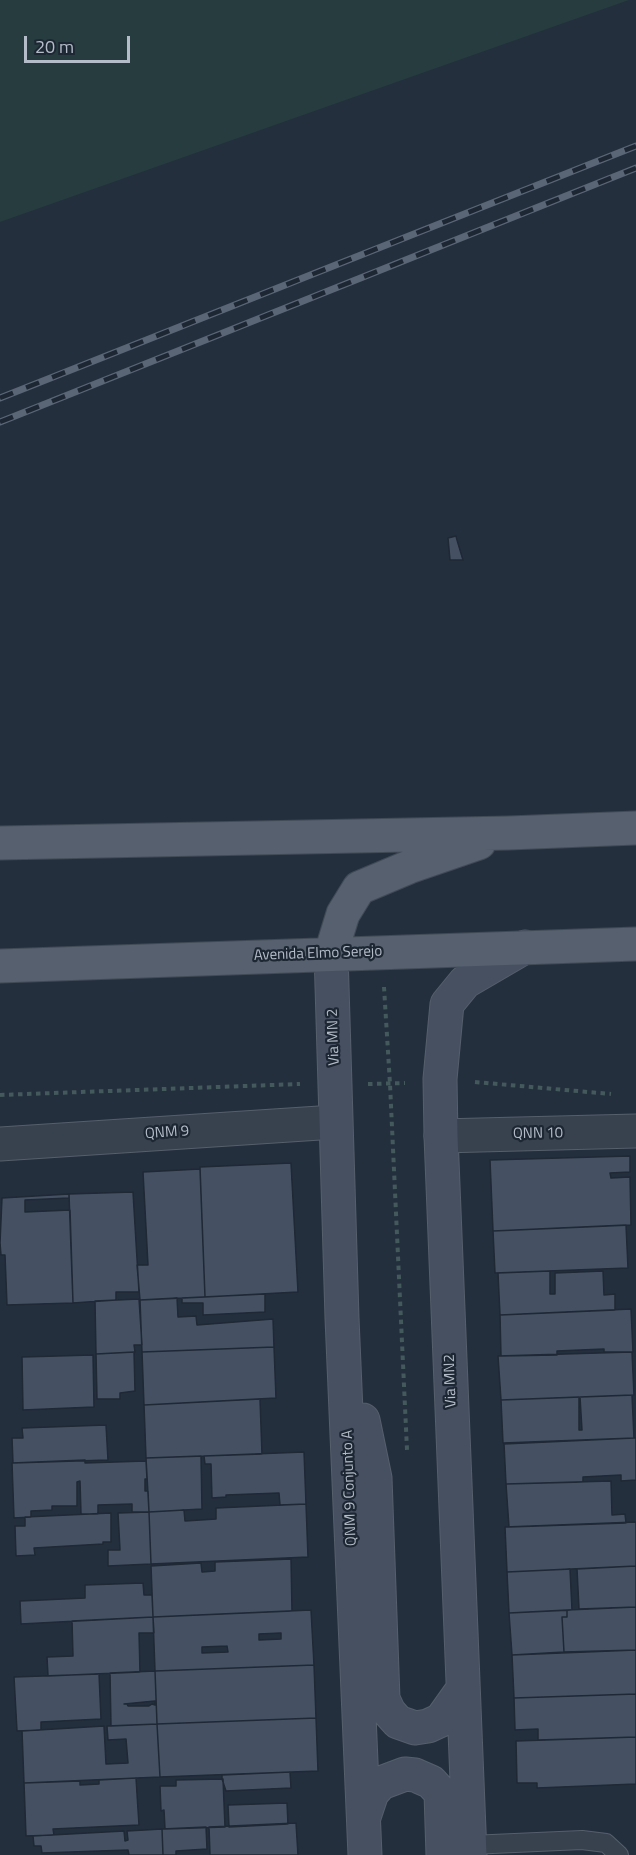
<!DOCTYPE html>
<style>
body{margin:0}
#map{position:relative;width:636px;height:1855px;overflow:hidden;background:#242f3e;font-family:"Titillium Web",sans-serif}
canvas{display:block}
.scale{position:absolute;left:24px;top:36px;width:106px;height:27px;box-sizing:border-box;border:3px solid #b4bcc9;border-top:0;padding-left:8px;font-size:18px;line-height:21px;white-space:nowrap;color:#b4bcc9;-webkit-text-stroke:4px #1d2633;paint-order:stroke}
</style>
<div id="map">
<canvas width="636" height="1855"></canvas>
<div class="scale">20 m</div>
</div>
<script>
const c = document.querySelector('canvas').getContext('2d');
c.lineJoin = 'round';
function paint(path, color) { c.fillStyle = color; c.fill(path, 'evenodd'); }
const shape = rows => new Path2D(rows.map(r => 'M' + r).join(''));
function stroke(path, color, width, dash) { c.strokeStyle = color; c.lineWidth = width; c.lineCap = dash ? 'butt' : 'round'; c.setLineDash(dash || []); c.stroke(path); }
function write(font, color, halo, rows, align = 'center') {
  c.font = font + ' "Titillium Web",sans-serif'; c.lineWidth = 4.5; c.setLineDash([]); c.textBaseline = 'middle'; c.strokeStyle = halo; c.fillStyle = color; for (const [text, x, y, turn = 0] of rows) {
    c.save(); c.translate(x, y); c.rotate((+turn || 0) * Math.PI / 180); c.textAlign = isNaN(turn) ? turn : align; if (halo) c.strokeText(text, 0, 0); c.fillText(text, 0, 0); c.restore();
  }
}
paint(shape([
 [0,0,629,0,0,222]
]), '#263c3f');
const building = shape([
 [456,536,457,540,463,560,450,560,448,538,456,536],
 [630,1156,630,1172,610,1173,611,1178,630,1177,631,1225,493,1231,490,1160,630,1156],
 [291,1163,298,1292,205,1297,200,1167,291,1163],
 [200,1169,205,1297,140,1300,137,1265,148,1265,143,1172,200,1169],
 [133,1192,139,1292,116,1292,116,1300,73,1303,69,1194,133,1192],
 [69,1194,69,1198,25,1200,25,1212,70,1210,73,1303,7,1305,5,1255,1,1255,0,1243,2,1198,69,1194],
 [626,1225,628,1268,495,1273,493,1231,626,1225],
 [550,1271,550,1294,555,1294,555,1273,603,1271,604,1295,615,1294,615,1310,500,1315,498,1273,550,1271],
 [265,1294,265,1312,203,1315,203,1303,182,1303,182,1298,265,1294],
 [177,1298,178,1317,196,1316,197,1325,273,1319,274,1347,142,1352,140,1300,177,1298],
 [139,1299,142,1345,134,1345,135,1352,96,1354,95,1301,139,1299],
 [631,1309,633,1352,604,1352,604,1349,557,1351,557,1355,501,1356,500,1315,631,1309],
 [274,1347,276,1398,144,1405,142,1352,274,1347],
 [134,1352,135,1391,120,1393,120,1399,97,1399,96,1354,134,1352],
 [632,1352,634,1395,501,1400,498,1356,632,1352],
 [93,1355,94,1407,23,1410,22,1357,93,1355],
 [632,1395,634,1438,503,1443,501,1400,579,1397,579,1430,582,1430,580,1397,632,1395],
 [260,1399,262,1454,146,1458,144,1405,260,1399],
 [106,1425,108,1460,13,1463,12,1438,23,1438,22,1428,106,1425],
 [634,1438,636,1438,636,1480,621,1481,621,1475,583,1477,583,1482,506,1484,504,1444,634,1438],
 [304,1452,306,1504,280,1505,279,1493,226,1495,226,1497,212,1498,211,1464,205,1464,204,1456,304,1452],
 [201,1456,202,1509,149,1512,146,1458,201,1456],
 [85,1460,85,1463,146,1461,147,1479,145,1479,145,1491,148,1491,149,1512,132,1512,132,1504,98,1505,98,1514,81,1514,80,1481,77,1482,77,1506,52,1506,52,1510,31,1511,31,1517,14,1518,12,1463,85,1460],
 [611,1481,612,1515,625,1514,626,1523,509,1527,506,1484,611,1481],
 [306,1504,308,1557,151,1564,149,1512,184,1510,185,1521,216,1519,216,1508,306,1504],
 [149,1512,151,1564,108,1566,108,1550,120,1550,118,1513,149,1512],
 [111,1513,111,1542,103,1542,103,1544,34,1548,35,1555,16,1556,15,1526,25,1526,25,1517,111,1513],
 [636,1522,636,1566,507,1572,505,1527,636,1522],
 [291,1559,292,1611,153,1617,151,1566,201,1563,202,1572,215,1571,215,1562,291,1559],
 [636,1566,636,1607,579,1609,577,1569,636,1566],
 [570,1569,572,1610,509,1613,507,1572,570,1569],
 [143,1583,144,1595,152,1595,153,1617,21,1624,20,1601,85,1598,85,1585,143,1583],
 [636,1607,636,1650,564,1652,562,1617,567,1617,567,1610,636,1607],
 [311,1610,314,1665,155,1671,153,1617,311,1610],
 [281,1633,281,1639,259,1640,259,1634,281,1633],
 [227,1646,228,1652,202,1653,202,1647,227,1646],
 [567,1610,567,1617,562,1617,564,1652,512,1655,509,1613,567,1610],
 [153,1617,154,1633,139,1633,140,1672,48,1676,47,1657,73,1656,72,1621,153,1617],
 [636,1650,636,1694,514,1698,512,1655,636,1650],
 [314,1665,316,1718,157,1724,155,1671,314,1665],
 [155,1671,157,1724,111,1726,110,1673,155,1671],
 [155,1701,155,1705,152,1704,149,1706,128,1706,127,1704,124,1704,155,1701],
 [99,1674,101,1719,41,1722,41,1730,17,1731,14,1677,99,1674],
 [636,1694,636,1737,538,1740,538,1729,515,1730,514,1698,636,1694],
 [316,1718,318,1771,160,1777,157,1724,316,1718],
 [157,1724,160,1777,24,1783,22,1731,104,1726,106,1764,128,1763,126,1739,108,1740,107,1726,157,1724],
 [636,1737,636,1784,537,1788,537,1783,517,1783,516,1741,636,1737],
 [290,1772,291,1788,226,1791,222,1779,222,1775,290,1772],
 [136,1778,139,1825,53,1829,54,1835,26,1836,24,1783,80,1781,80,1785,99,1784,99,1780,136,1778],
 [223,1779,225,1827,165,1829,164,1810,161,1811,160,1786,176,1786,176,1780,223,1779],
 [287,1803,288,1824,229,1827,228,1805,287,1803],
 [296,1823,298,1855,210,1855,209,1827,296,1823],
 [206,1827,207,1849,176,1851,176,1855,163,1855,162,1829,206,1827],
 [162,1829,163,1855,129,1855,128,1850,42,1853,41,1846,34,1846,33,1836,124,1831,125,1841,128,1840,127,1831,162,1829]
]);
paint(building, '#455162');
stroke(building, '#1f2835', 1.5);
const service = shape([
 [470,1845,582,1840,606,1843,619,1855]
]);
const minor = shape([
 [441,1136,636,1131],
 [0,1144,335,1122]
]);
const secondary = shape([
 [331,953,342,1318,365,1855],
 [363,1420,375,1478,383,1699,389,1712,398,1722,415,1728,428,1726,441,1720,463,1689],
 [364,1817,372,1793,381,1783,405,1774,415,1775,431,1782,441,1793,443,1855],
 [470,1855,441,1136,440,1079,447,1004,465,982,525,947]
]);
const primary = shape([
 [0,843,509,833,636,828],
 [331,953,343,914,359,888,409,867,479,843],
 [0,966,636,944]
]);
stroke(service, '#565f6c', 20);
stroke(minor, '#565f6c', 35);
stroke(secondary, '#565f6c', 35);
stroke(primary, '#414a57', 35);
stroke(shape([
 [384,987,390,1084,407,1450],
 [475,1082,611,1094],
 [368,1084,405,1083],
 [0,1095,300,1084]
]), '#44595c', 4, [4.5, 4.5]);
stroke(service, '#38414e', 18);
stroke(minor, '#38414e', 33);
stroke(secondary, '#465061', 33);
stroke(primary, '#56606e', 33);
const rail = shape([
 [0,398,636,146],
 [0,422,636,168]
]);
stroke(rail, '#5a6575', 7);
stroke(rail, '#1d2633', 4.5, [14]);
write('15px', '#b4bcc9', '#1d2633', [
 ["Avenida Elmo Serejo",318,954,-2],
 ["Via MN 2",334,1037,-92],
 ["QNM 9",167,1133,-4],
 ["QNN 10",538,1134,-1],
 ["Via MN2",451,1381,-92],
 ["QNM 9 Conjunto A",350,1488,-92]
]);
</script>
